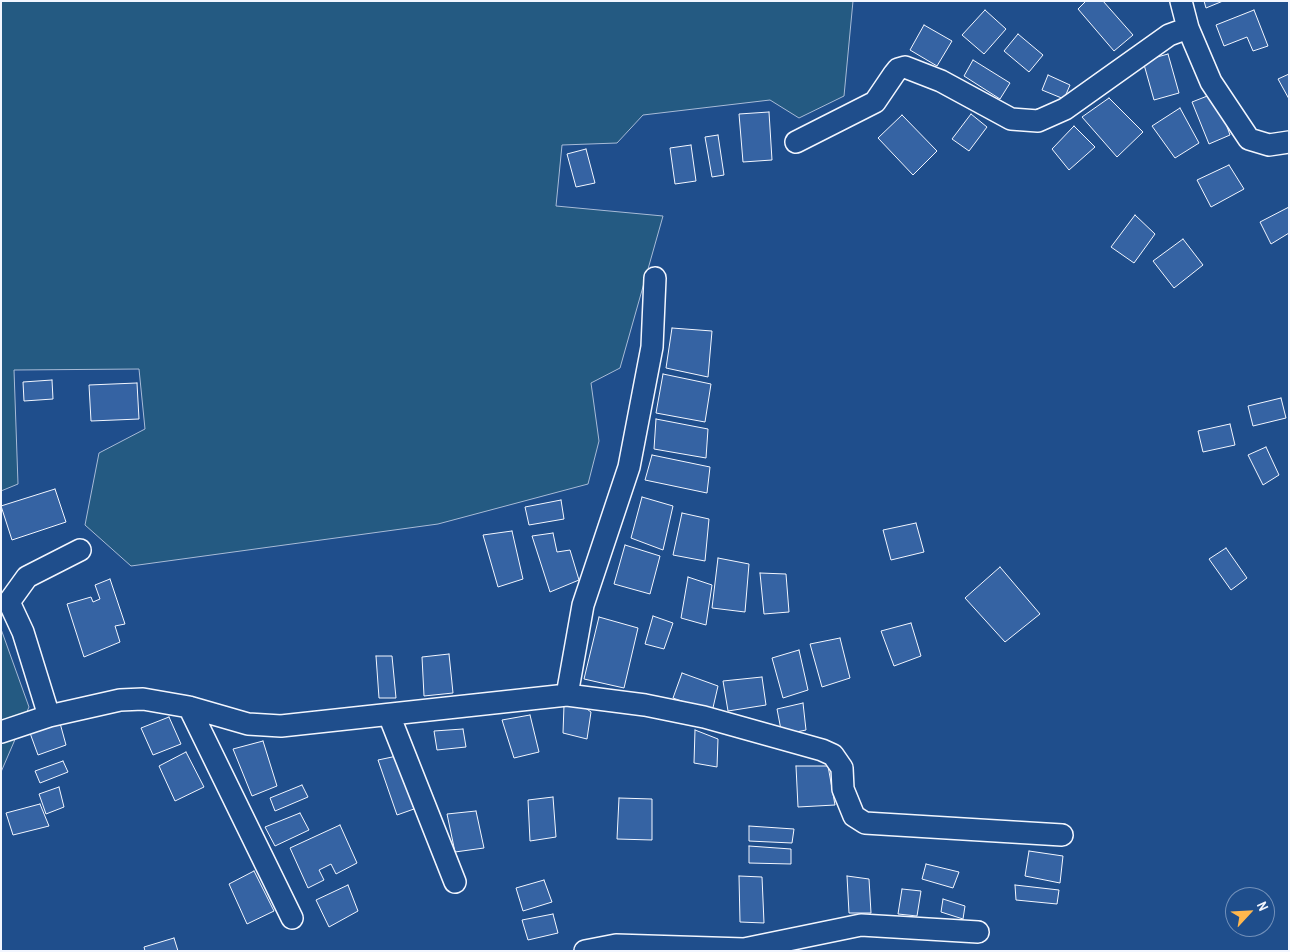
<!DOCTYPE html>
<style>
body{margin:0}
#map{position:relative;width:1290px;height:952px;overflow:hidden;background:#1f4e8c;font-family:"Archivo Narrow",sans-serif}
canvas{display:block}
.frame{position:absolute;inset:0;border:2px solid #f2f6ff;pointer-events:none}
.north{position:absolute;left:1225px;top:887px;width:50px;height:50px;box-sizing:border-box;background:#1f4e8c;border:1px solid #7391ba;border-radius:50%;rotate:65deg;font-size:14px;font-weight:700;line-height:20px;text-align:center;color:#f2f6ff}
.north::after{content:'';display:block;margin:auto;width:18px;height:22px;background:#ffb74d;clip-path:polygon(50% 0,100% 100%,50% 72%,0 100%)}
</style>
<div id="map">
<canvas width="1290" height="952"></canvas>
<div class="frame"></div>
<div class="north">N</div>
</div>
<script>
const c = document.querySelector('canvas').getContext('2d');
c.lineJoin = 'round';
function paint(path, color) { c.fillStyle = color; c.fill(path, 'evenodd'); }
const shape = rows => new Path2D(rows.map(r => 'M' + r).join(''));
function stroke(path, color, width, dash) { c.strokeStyle = color; c.lineWidth = width; c.lineCap = dash ? 'butt' : 'round'; c.setLineDash(dash || []); c.stroke(path); }
const green = shape([
 [1,1,853,1,844,96,799,118,770,100,643,115,617,143,562,145,556,206,663,216,620,368,591,383,599,441,588,484,438,524,131,566,85,525,99,453,145,429,139,369,14,370,18,484,1,491,1,1],
 [1,629,29,707,1,772,1,629]
]);
paint(green, '#245a82');
stroke(green, '#a8bbd7', 1);
const building = shape([
 [1086,1,1103,1,1133,35,1114,51,1078,9,1086,1],
 [1204,1,1223,1,1206,8,1204,1],
 [985,10,1006,29,984,54,962,35,985,10],
 [1254,10,1268,46,1253,51,1247,37,1224,46,1216,25,1254,10],
 [924,25,952,41,937,66,910,50,924,25],
 [1018,34,1043,55,1029,72,1004,51,1018,34],
 [1168,54,1179,93,1154,100,1143,61,1168,54],
 [973,60,1010,83,1000,99,964,76,973,60],
 [1289,74,1289,99,1278,79,1289,74],
 [1048,75,1070,85,1064,99,1042,90,1048,75],
 [1215,93,1230,135,1209,144,1192,102,1215,93],
 [1109,98,1143,132,1117,157,1082,117,1109,98],
 [1180,108,1199,143,1175,158,1152,126,1180,108],
 [769,112,772,160,743,162,739,114,769,112],
 [971,114,987,127,969,151,952,139,971,114],
 [902,115,937,151,913,175,878,138,902,115],
 [1074,126,1095,147,1069,170,1052,149,1074,126],
 [718,135,724,175,712,177,705,137,718,135],
 [691,145,696,181,675,184,670,148,691,145],
 [586,149,595,183,576,187,567,154,586,149],
 [1229,165,1244,189,1211,207,1197,180,1229,165],
 [1289,207,1289,233,1271,244,1260,222,1289,207],
 [1135,215,1155,234,1134,263,1111,247,1135,215],
 [1183,239,1203,265,1174,288,1153,261,1183,239],
 [672,328,712,331,708,377,666,368,672,328],
 [663,374,711,384,705,422,656,413,663,374],
 [52,380,53,399,24,401,23,382,52,380],
 [137,383,139,419,91,421,89,385,137,383],
 [1281,398,1286,418,1253,426,1248,406,1281,398],
 [656,419,708,429,706,458,654,449,656,419],
 [1230,424,1235,445,1203,452,1198,431,1230,424],
 [1266,447,1279,475,1263,485,1248,455,1266,447],
 [652,455,710,467,707,493,645,480,652,455],
 [55,489,66,522,12,540,1,506,55,489],
 [642,497,673,506,663,550,631,538,642,497],
 [561,500,564,519,529,525,525,507,561,500],
 [682,513,709,519,705,561,673,555,682,513],
 [916,523,924,552,891,560,883,530,916,523],
 [512,531,523,579,498,587,483,535,512,531],
 [553,533,557,552,570,550,579,580,550,592,532,536,553,533],
 [625,545,660,556,650,594,614,584,625,545],
 [1226,548,1247,578,1231,590,1209,559,1226,548],
 [718,558,749,564,745,612,712,608,718,558],
 [1000,567,1040,614,1005,642,965,598,1000,567],
 [760,573,786,574,789,612,764,614,760,573],
 [688,577,712,585,706,625,681,618,688,577],
 [110,579,125,624,115,626,120,642,84,657,67,604,91,597,93,602,100,599,95,585,110,579],
 [653,616,673,623,664,649,645,644,653,616],
 [599,617,638,628,624,688,584,679,599,617],
 [911,623,921,656,894,666,881,631,911,623],
 [840,638,850,678,822,687,810,644,840,638],
 [799,650,808,690,783,698,772,658,799,650],
 [449,654,453,693,424,696,422,657,449,654],
 [376,656,392,656,396,698,379,698,376,656],
 [682,673,718,686,712,712,673,698,682,673],
 [762,677,766,705,728,711,723,681,762,677],
 [577,702,591,712,587,739,563,733,564,705,577,702],
 [803,703,806,730,782,735,777,709,803,703],
 [530,715,539,752,514,758,502,720,530,715],
 [169,717,181,744,153,755,141,728,169,717],
 [60,723,66,745,38,755,30,733,60,723],
 [463,729,466,747,437,750,434,731,463,729],
 [695,730,718,739,717,767,694,763,695,730],
 [263,741,277,786,252,796,233,749,263,741],
 [186,752,204,787,175,801,159,766,186,752],
 [397,756,414,809,397,815,378,760,397,756],
 [63,761,68,772,40,783,35,771,63,761],
 [796,766,828,766,835,805,798,807,796,766],
 [302,785,308,797,275,811,270,798,302,785],
 [59,787,64,807,46,814,39,794,59,787],
 [553,797,556,837,530,841,528,800,553,797],
 [619,798,652,799,652,840,617,839,619,798],
 [40,804,49,826,13,835,6,813,40,804],
 [476,811,484,848,455,852,447,814,476,811],
 [300,813,309,830,275,846,265,827,300,813],
 [340,825,357,863,336,874,331,864,319,870,324,880,308,888,290,848,340,825],
 [749,826,794,829,792,843,749,841,749,826],
 [749,846,791,849,791,864,749,863,749,846],
 [1029,851,1063,856,1060,883,1025,876,1029,851],
 [926,864,959,872,953,888,922,879,926,864],
 [254,871,274,911,247,924,229,884,254,871],
 [739,876,762,877,764,923,740,922,739,876],
 [847,876,869,879,871,913,849,913,847,876],
 [544,880,552,902,523,911,516,888,544,880],
 [348,885,358,911,329,927,316,900,348,885],
 [1015,885,1059,890,1057,904,1016,900,1015,885],
 [902,889,921,891,917,916,898,914,902,889],
 [943,899,965,906,963,919,941,912,943,899],
 [553,914,558,933,528,940,522,920,553,914],
 [174,938,178,951,145,951,144,947,174,938]
]);
paint(building, '#3563a3');
stroke(building, '#f2f6ff', 1);
const minor = shape([
 [1181,1,1188,28,1211,82,1249,139,1269,145,1289,142],
 [796,142,875,102,894,74,898,69,905,67,941,81,1011,119,1038,121,1065,109,1169,35,1188,28],
 [567,695,583,605,629,467,652,347,655,278],
 [189,707,292,918],
 [389,715,455,882],
 [49,716,23,632,9,602,27,577,80,550],
 [1,732,49,716,120,700,143,699,189,707,248,724,281,726,567,695,645,705,704,717,822,750,833,755,842,768,843,789,854,816,865,823,1062,835],
 [585,951,616,945,744,949,861,925,978,932]
]);
stroke(minor, '#f2f6ff', 24);
stroke(minor, '#1f4e8c', 21);
</script>
